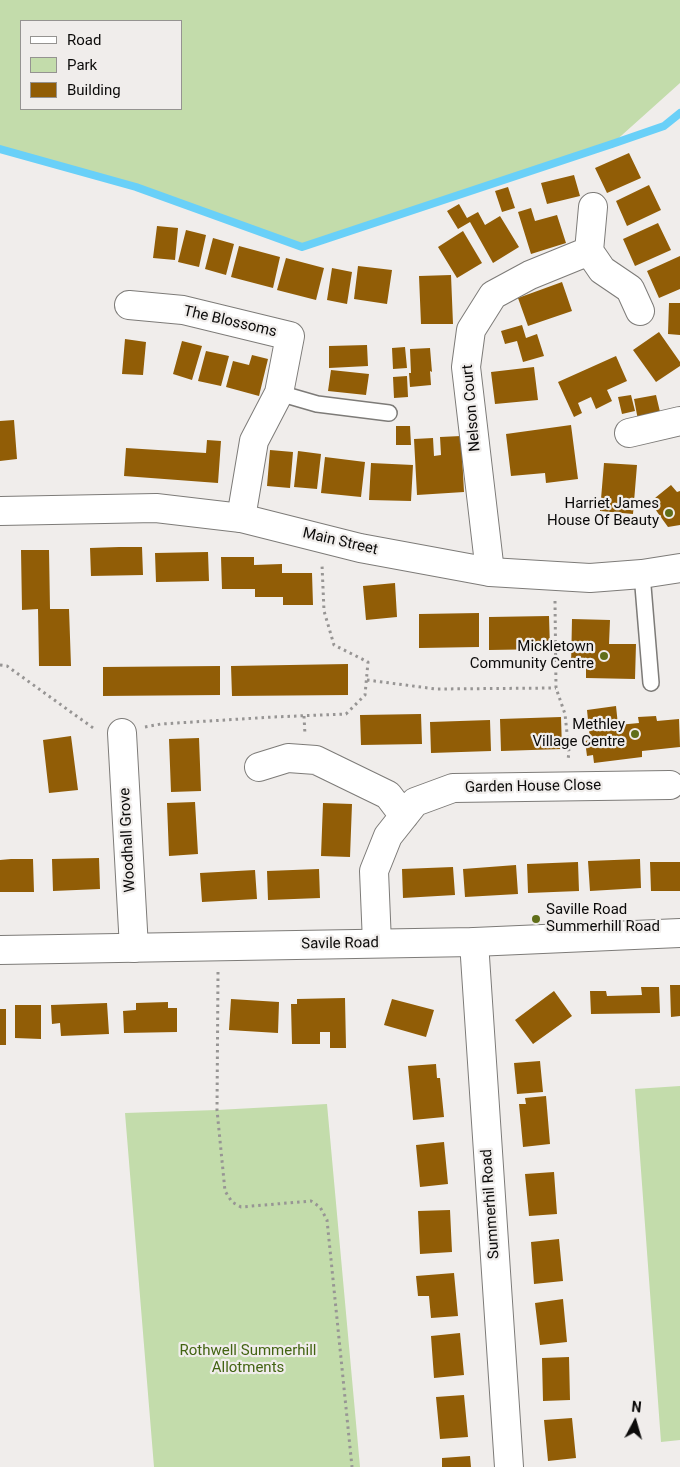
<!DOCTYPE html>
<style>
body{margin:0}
#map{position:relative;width:680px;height:1467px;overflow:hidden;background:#f0edeb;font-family:Roboto,sans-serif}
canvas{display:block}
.legend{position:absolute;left:20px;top:20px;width:162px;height:90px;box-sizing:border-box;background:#f0edeb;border:1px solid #959391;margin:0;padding:6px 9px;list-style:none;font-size:15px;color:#0c0b0a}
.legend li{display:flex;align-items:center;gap:10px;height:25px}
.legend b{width:25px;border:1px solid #959391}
.north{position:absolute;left:610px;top:1397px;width:50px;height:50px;-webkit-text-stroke:4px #f0edeb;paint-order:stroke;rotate:6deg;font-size:14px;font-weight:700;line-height:20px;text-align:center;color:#0c0b0a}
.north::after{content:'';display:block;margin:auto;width:18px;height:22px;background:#0c0b0a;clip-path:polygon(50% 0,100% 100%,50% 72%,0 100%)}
</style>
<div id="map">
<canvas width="680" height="1467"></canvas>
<ul class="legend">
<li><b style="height:6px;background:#fff"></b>Road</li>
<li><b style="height:14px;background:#c3dcab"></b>Park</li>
<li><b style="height:14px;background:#915d06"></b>Building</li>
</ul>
<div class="north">N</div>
</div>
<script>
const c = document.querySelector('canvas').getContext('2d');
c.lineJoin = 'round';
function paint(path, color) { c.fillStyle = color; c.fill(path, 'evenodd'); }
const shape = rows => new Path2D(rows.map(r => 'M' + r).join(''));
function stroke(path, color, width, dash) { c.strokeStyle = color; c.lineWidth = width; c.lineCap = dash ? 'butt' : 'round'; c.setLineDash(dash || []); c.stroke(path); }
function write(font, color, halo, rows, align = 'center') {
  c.font = font + ' Roboto,sans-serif'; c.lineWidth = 4.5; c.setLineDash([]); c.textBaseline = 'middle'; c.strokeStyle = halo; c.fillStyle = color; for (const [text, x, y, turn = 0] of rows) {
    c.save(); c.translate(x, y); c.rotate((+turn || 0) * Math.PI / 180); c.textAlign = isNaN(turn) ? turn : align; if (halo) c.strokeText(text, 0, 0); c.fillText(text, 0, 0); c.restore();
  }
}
paint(shape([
 [0,0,680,0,680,83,612,144,302,247,136,187,0,149],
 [21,21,181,21,181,109,21,109],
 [680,1086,680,1440,661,1442,635,1089],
 [327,1104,360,1467,154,1467,125,1113,217,1110]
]), '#c3dcab');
stroke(shape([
 [0,149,136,187,302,247,612,144,664,126,680,113]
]), '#69d0f8', 8);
paint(shape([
 [629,153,641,178,607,193,595,168],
 [574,175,580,196,547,204,541,183],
 [649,185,661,210,627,226,616,201],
 [508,187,515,208,502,212,495,191],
 [459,204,467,218,478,212,485,225,500,216,519,247,493,263,470,222,458,229,447,211],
 [531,208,535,221,557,215,566,243,531,254,518,212],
 [658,223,671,250,635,266,623,239],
 [157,226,178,228,175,260,153,258],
 [186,230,206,235,199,267,178,262],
 [463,231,482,263,457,278,438,247],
 [213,238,234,244,226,275,205,269],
 [239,246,280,257,273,288,231,277],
 [680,256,680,289,659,298,647,271],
 [286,258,324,268,316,300,277,290],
 [358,266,392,270,387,304,354,299],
 [332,268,352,272,347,304,327,300],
 [451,275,453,324,421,324,419,276],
 [562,282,572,311,528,326,518,298],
 [669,303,680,303,680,335,668,334],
 [522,325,526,338,537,334,544,356,523,362,517,341,505,344,501,331],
 [659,332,680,362,680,366,656,382,633,350],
 [125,339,146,342,143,375,122,374],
 [182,341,202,346,192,380,173,374],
 [367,345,368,366,329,368,329,346],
 [405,347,407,368,393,369,392,348],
 [430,348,432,372,430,371,431,385,410,387,409,373,411,373,410,349],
 [206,351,229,356,221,386,198,381],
 [252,355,268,359,259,396,226,387,233,361,249,365],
 [616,356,627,381,607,390,612,401,596,409,591,397,578,403,582,413,574,417,558,382],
 [534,367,538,400,495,404,491,372],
 [331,370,369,374,366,395,328,391],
 [407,376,408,397,394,398,393,377],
 [631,395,635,411,622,414,618,397],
 [656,395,661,416,638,420,634,399],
 [14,420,17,459,0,461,0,421],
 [571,425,578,479,546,483,545,473,511,476,506,434],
 [396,426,410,426,411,445,396,445],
 [461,436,464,492,417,495,414,439,433,438,434,456,441,455,440,437],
 [207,440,221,441,218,483,124,476,126,448,206,453],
 [270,450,293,452,290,488,267,486],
 [298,451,321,454,317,489,294,487],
 [325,457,365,462,361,497,321,493],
 [371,463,413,465,411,501,369,500],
 [604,463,637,465,633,514,600,511],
 [671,485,677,492,680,491,680,525,668,527,650,502],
 [119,547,142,547,143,575,91,576,90,548],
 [21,550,49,550,50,609,69,609,71,666,39,666,38,609,22,610],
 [208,552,209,581,156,582,155,553],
 [221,557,254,557,254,565,282,564,282,573,312,573,313,605,283,605,283,597,255,597,255,589,222,589],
 [395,583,397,617,366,620,363,586],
 [479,613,479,647,419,648,419,614],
 [549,616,550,649,489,650,489,617],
 [572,619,610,620,609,644,636,644,635,679,586,678,586,667,571,667],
 [348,664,348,695,232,696,231,666],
 [220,666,220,695,103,696,103,667],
 [616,706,618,725,639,723,638,717,656,716,657,721,679,719,680,747,642,751,642,757,594,763,593,755,587,756,585,741,590,740,587,710],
 [421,714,422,744,361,745,360,715],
 [561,717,562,749,501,751,500,719],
 [490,720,491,751,431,753,430,722],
 [71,736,78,790,49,793,43,740],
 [199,738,201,791,171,792,169,739],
 [195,802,198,854,169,856,167,803],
 [323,803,352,804,350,857,321,856],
 [99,858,100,889,53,891,52,859],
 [11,859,33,859,34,892,0,892,0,860],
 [640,859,641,888,590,891,588,861],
 [578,862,579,891,528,893,527,864],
 [650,862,680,862,680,891,651,891],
 [516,865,518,894,465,897,463,869],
 [453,867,455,895,403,898,402,869],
 [319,869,320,898,268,900,267,871],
 [255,870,257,899,202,902,200,873],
 [670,985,680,985,680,1016,671,1017],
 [641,987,659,987,660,1013,591,1014,590,991,606,991,607,996,642,995],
 [554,991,572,1016,533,1044,515,1020],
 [345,998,346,1048,330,1048,330,1032,320,1032,320,1044,292,1044,291,1004,297,1004,297,999],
 [231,999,279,1002,278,1033,229,1030],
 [392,999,434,1010,426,1037,384,1025],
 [168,1002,168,1008,177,1008,177,1032,124,1033,123,1011,136,1010,136,1003],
 [107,1003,109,1034,61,1036,60,1023,52,1024,51,1005],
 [15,1005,41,1005,41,1039,15,1038],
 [0,1009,6,1009,6,1045,0,1045],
 [540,1061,543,1092,517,1094,514,1063],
 [436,1064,437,1078,440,1078,444,1117,413,1120,408,1066],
 [546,1096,550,1144,523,1147,519,1104,526,1104,525,1098],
 [444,1142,448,1184,420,1187,416,1145],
 [554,1172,557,1214,529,1216,525,1174],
 [450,1210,452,1252,420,1254,418,1211],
 [559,1239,563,1281,534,1284,531,1242],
 [454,1273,458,1316,431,1318,429,1296,418,1296,416,1276],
 [563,1299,567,1342,540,1345,535,1303],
 [460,1333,464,1375,434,1378,431,1336],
 [569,1357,570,1400,543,1401,542,1358],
 [464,1395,468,1437,440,1439,436,1397],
 [572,1418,576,1458,548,1461,544,1420],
 [470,1456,471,1467,442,1467,442,1458]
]), '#915d06');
const lane = shape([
 [279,393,317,404,389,413],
 [642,574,651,683]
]);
const street = shape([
 [593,207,589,251,602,270,630,289,640,311],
 [129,305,183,310,290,336,279,393,254,441,241,518],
 [629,433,680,421],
 [490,572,466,367,471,330,493,295,530,275,589,251],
 [122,733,134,948],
 [259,767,288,758,316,760,388,795,404,816],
 [474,942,509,1467],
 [377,943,374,871,388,836,415,802,453,788,670,785]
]);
const secondary = shape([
 [0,511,156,508,241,518,360,548,490,572,590,578,642,574,680,568],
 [0,950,474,942,680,933]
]);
stroke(lane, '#7d7b78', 18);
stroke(street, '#7d7b78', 30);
stroke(secondary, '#7d7b78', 30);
stroke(shape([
 [555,601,556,688,565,714,569,752,568,760],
 [0,665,7,666,96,730],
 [367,680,436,689,556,688],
 [304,716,305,735],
 [145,727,161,724,273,717,346,714,365,695,368,662,334,645,324,611,322,565],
 [218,972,217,1110,225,1191,232,1202,241,1207,311,1201,320,1207,327,1220,352,1467]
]), '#979594', 3, [2.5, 4]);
stroke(lane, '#fff', 15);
stroke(street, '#fff', 28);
stroke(secondary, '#fff', 28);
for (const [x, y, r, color] of [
 [669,513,5,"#606e18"],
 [604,656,5,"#606e18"],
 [635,734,5,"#606e18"],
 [536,919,5,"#606e18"]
]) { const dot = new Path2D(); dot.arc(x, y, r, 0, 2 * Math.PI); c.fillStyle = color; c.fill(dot); stroke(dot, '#f0edeb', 2); }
write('15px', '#0c0b0a', '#f0edeb', [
 ["The Blossoms",230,322,13],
 ["Nelson Court",472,408,-95],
 ["Main Street",340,542,13],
 ["Garden House Close",533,787,-1],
 ["Woodhall Grove",128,840,-93],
 ["Savile Road",340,944,-1],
 ["Summerhil Road",491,1204,-94]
]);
write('15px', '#0c0b0a', '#f0edeb', [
 ["Harriet James",659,504],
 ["House Of Beauty",659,521],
 ["Mickletown",594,647],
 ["Community Centre",594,664],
 ["Methley",625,725],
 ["Village Centre",625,742],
 ["Saville Road",546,910,"left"],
 ["Summerhill Road",546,927,"left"]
], 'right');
write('15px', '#436413', '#f0edeb', [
 ["Rothwell Summerhill",248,1351],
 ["Allotments",248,1368]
]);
</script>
